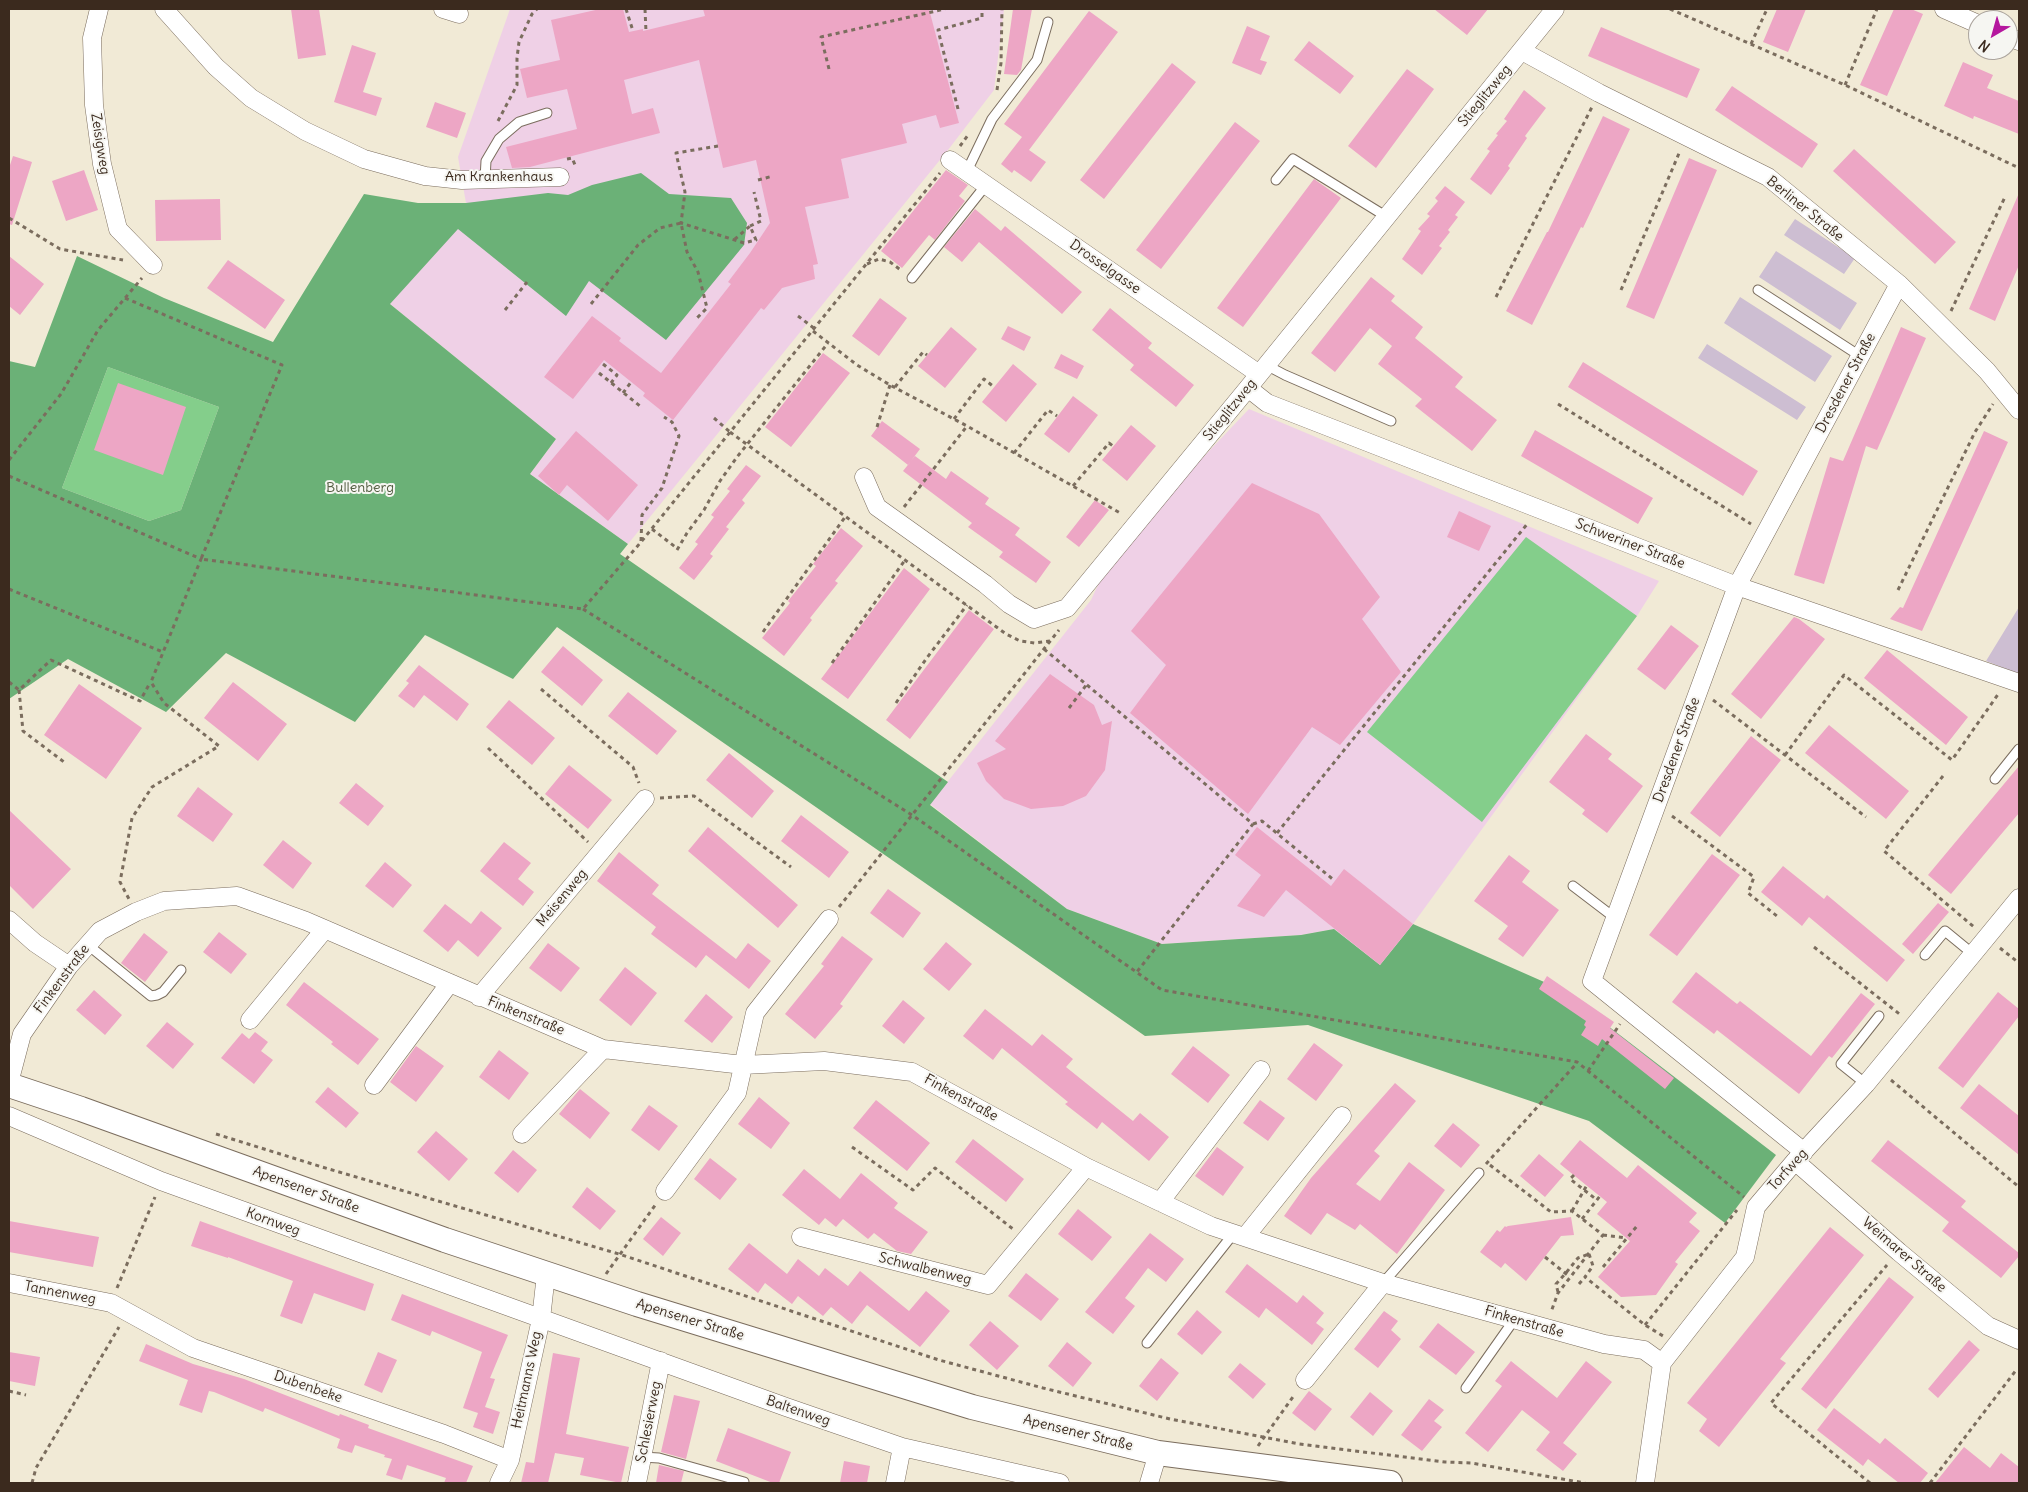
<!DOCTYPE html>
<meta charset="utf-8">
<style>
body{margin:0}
#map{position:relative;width:2028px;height:1492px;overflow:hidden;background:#f1ead6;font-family:Delius,sans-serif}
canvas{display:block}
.frame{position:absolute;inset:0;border:10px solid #3b2a1e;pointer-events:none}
.north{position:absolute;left:1968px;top:10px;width:50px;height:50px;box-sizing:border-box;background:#f6f6f2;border:1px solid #aba49d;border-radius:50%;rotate:218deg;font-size:14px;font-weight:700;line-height:20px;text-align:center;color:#3b2a1e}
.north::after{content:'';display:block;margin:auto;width:18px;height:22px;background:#b5179e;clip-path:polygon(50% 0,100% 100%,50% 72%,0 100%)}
</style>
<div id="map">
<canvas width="2028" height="1492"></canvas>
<div class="frame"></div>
<div class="north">N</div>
</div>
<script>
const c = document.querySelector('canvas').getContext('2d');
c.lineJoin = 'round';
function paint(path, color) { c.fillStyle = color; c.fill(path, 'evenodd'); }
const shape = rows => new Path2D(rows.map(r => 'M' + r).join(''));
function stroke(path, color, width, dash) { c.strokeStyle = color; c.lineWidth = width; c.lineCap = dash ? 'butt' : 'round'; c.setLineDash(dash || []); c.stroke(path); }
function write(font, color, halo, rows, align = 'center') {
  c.font = font + ' Delius,sans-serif'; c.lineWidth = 4; c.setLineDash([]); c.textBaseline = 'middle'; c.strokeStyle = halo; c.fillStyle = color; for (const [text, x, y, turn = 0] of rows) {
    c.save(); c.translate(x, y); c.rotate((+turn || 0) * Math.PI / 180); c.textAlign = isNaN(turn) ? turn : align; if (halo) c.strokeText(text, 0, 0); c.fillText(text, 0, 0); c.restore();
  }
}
paint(shape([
 [510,9,1004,9,994,90,948,150,628,544,530,474,556,439,390,304,466,203,458,157],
 [1249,409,1659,581,1637,616,1413,924,1380,965,1334,929,1301,935,1162,944,1067,909,930,804,1091,600,1114,551]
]), '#efd0e6');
paint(shape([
 [1795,219,1855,258,1844,274,1784,235],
 [1776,251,1857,303,1840,330,1759,277],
 [1740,297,1832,356,1815,382,1724,323],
 [1707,344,1806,407,1797,420,1698,358],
 [2019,607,2019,674,1986,661]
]), '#cdbed2');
paint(shape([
 [108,367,219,407,181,510,149,521,62,488],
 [1526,537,1637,616,1482,822,1367,732]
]), '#84ce8b');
paint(shape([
 [641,173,669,194,731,198,747,223,744,245,666,340,589,281,566,316,458,229,390,304,556,439,530,474,628,544,620,554,948,782,930,805,1067,909,1162,944,1301,935,1334,929,1380,965,1413,924,1560,989,1776,1155,1725,1223,1589,1121,1308,1025,1145,1036,557,627,513,679,425,635,355,722,226,653,166,712,68,659,9,699,9,361,35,367,77,256,164,298,273,342,364,194,418,203,466,203,548,193,568,195,592,185],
 [108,367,219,407,181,510,149,521,62,488]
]), '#6bb177');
paint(shape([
 [291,9,319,9,326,55,298,59],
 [600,9,623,9,629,32,643,29,643,31,705,16,703,9,929,9,959,123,940,128,936,115,902,124,907,143,841,159,849,198,805,207,818,264,813,265,815,279,782,288,764,310,761,308,673,420,643,396,645,393,604,360,573,399,544,377,592,316,621,338,619,341,661,373,731,284,728,282,750,253,770,223,756,160,723,168,699,60,624,80,632,114,653,108,660,133,530,167,512,168,506,147,577,129,567,89,527,98,520,69,560,60,551,20],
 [1013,9,1032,9,1021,70,1017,75,1004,74],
 [1434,9,1488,9,1467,35],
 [1777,9,1806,9,1788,52,1763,42],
 [1894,9,1911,9,1923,14,1887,96,1860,85],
 [1089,11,1118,32,1029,150,1046,162,1031,182,1014,170,1012,173,1001,164,1022,137,1004,124],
 [1247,26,1270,36,1260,60,1267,62,1261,75,1232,63],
 [1601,27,1700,69,1687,98,1588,56],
 [1309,41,1354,76,1340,94,1294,60],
 [352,45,376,53,363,92,382,98,376,116,334,102],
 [1963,62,1993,75,1987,88,2019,101,2019,134,1974,116,1973,119,1944,106],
 [1172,63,1196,82,1104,199,1080,180],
 [1407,69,1434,89,1376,168,1348,146],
 [1732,86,1818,144,1802,168,1715,110],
 [1524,90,1546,108,1525,136,1527,138,1508,166,1510,168,1491,195,1470,179,1490,151,1487,149,1498,135,1496,134,1507,121,1504,119],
 [435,102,466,113,457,138,426,127],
 [1603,116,1630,129,1583,228,1581,227,1532,325,1506,311,1547,232,1548,232],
 [1235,122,1260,141,1161,269,1136,250],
 [1854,149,1956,242,1935,264,1833,171],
 [13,156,32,162,12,225,9,224,9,168],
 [1689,158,1717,170,1654,319,1626,307],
 [84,170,98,210,66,221,52,181],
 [946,170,968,185,959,196,965,201,935,240,929,235,902,268,881,251],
 [1314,179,1341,198,1243,327,1217,308],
 [1445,186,1465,202,1455,215,1458,217,1448,230,1450,232,1439,246,1442,248,1422,275,1402,259,1421,231,1418,229,1430,216,1427,214,1438,201,1435,198],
 [2019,193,2019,265,1995,321,1969,309],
 [220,199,221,240,156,241,155,200],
 [975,209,1001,231,1005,226,1082,292,1062,314,979,242,962,262,944,247],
 [9,256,44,284,20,315,9,306],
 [228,260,285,300,265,329,207,288],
 [1371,277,1395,296,1391,301,1423,327,1415,338,1463,377,1455,387,1497,420,1472,451,1415,406,1422,399,1378,364,1392,346,1370,328,1335,372,1311,353],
 [880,298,907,318,879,356,852,336],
 [1110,308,1152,343,1148,348,1194,385,1176,407,1130,370,1134,365,1092,330],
 [1008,326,1031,337,1024,351,1001,339],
 [951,327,977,349,945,388,918,366],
 [1901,327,1926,338,1877,450,1866,446,1824,584,1794,575,1830,457,1843,461],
 [823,353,850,373,791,447,765,427],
 [1061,354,1084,366,1077,379,1054,368],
 [1583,362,1758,471,1743,496,1568,387],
 [1013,364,1037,384,1006,422,982,402],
 [118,383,186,407,163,475,94,450],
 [1073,396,1098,415,1069,453,1044,434],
 [882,421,920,449,908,465,871,436],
 [1131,425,1156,446,1127,481,1102,460],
 [1535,430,1653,498,1638,524,1521,456],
 [576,431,638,485,608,521,567,485,559,495,538,476],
 [1984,431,2008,442,1922,631,1890,619,1900,607,1903,608],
 [915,456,946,479,951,471,989,498,985,504,1020,528,1015,535,1051,562,1036,583,999,557,1003,552,968,527,972,523,903,471],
 [746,465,761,476,742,500,745,503,726,527,729,529,710,554,713,556,694,580,679,568,698,544,695,542,714,517,711,515,730,491,727,489],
 [1252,483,1319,514,1380,597,1362,619,1401,672,1340,745,1312,727,1248,814,1130,713,1166,665,1131,631],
 [1095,500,1109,510,1079,547,1066,537],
 [1459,511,1491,526,1479,551,1447,537],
 [841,528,863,546,835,581,838,583,810,618,812,620,784,656,762,638,790,603,788,601,816,566,813,564],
 [904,568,930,589,848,699,821,679],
 [969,610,994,629,910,739,886,720],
 [1794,617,1799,619,1825,639,1761,719,1731,694],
 [1671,625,1699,646,1665,690,1637,669],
 [563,646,603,680,582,706,541,672],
 [1887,650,1968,717,1946,745,1864,678],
 [419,665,469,704,457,721,424,695,414,708,398,696,409,683,406,681],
 [1050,674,1094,705,1102,725,1112,721,1105,770,1086,796,1063,806,1031,809,1004,799,986,781,977,763,1006,749,995,741],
 [233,682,287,724,258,761,204,718],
 [79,684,142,728,106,779,44,735],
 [628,692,677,731,657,755,608,716],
 [509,700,555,738,532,765,486,727],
 [1829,725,1909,791,1886,819,1805,753],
 [1586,734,1612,754,1608,759,1643,786,1607,833,1582,814,1585,810,1549,782],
 [1751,736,1781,760,1720,837,1690,813],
 [729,753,774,791,752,818,706,780],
 [569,765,612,800,588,829,545,794],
 [2019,766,2019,813,1951,894,1928,875],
 [356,783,384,806,368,826,339,803],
 [198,787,233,814,213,842,177,816],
 [9,810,71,869,33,909,9,885],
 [801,815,849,852,829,878,781,841],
 [708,827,798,905,778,928,688,851],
 [1257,827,1331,886,1344,869,1413,924,1380,965,1286,890,1264,917,1237,906,1261,875,1235,855],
 [283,840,312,863,293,889,263,865],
 [504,842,531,863,518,879,534,892,523,906,480,871],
 [619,852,659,885,652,894,736,959,748,943,771,961,749,989,706,955,696,968,651,934,656,927,597,881],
 [1712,854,1740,875,1677,956,1649,935],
 [1509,855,1530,871,1522,882,1559,910,1523,957,1498,939,1508,926,1474,901],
 [385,862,412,885,393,908,365,886],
 [1783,866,1824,899,1827,895,1905,960,1887,982,1809,917,1802,926,1761,892],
 [888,889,921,913,903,938,870,913],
 [1938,903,1949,912,1913,954,1902,944],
 [445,904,471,924,481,911,502,928,478,957,458,940,448,952,423,931],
 [219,932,247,954,231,974,203,952],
 [144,933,168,952,145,982,121,963],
 [842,936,873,959,840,1004,843,1006,815,1039,785,1014,824,966,821,964],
 [946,942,972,964,949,991,923,969],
 [548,943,580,968,561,992,529,968],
 [625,967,657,993,631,1026,599,1000],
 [1696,972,1737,1004,1740,1001,1811,1056,1861,993,1875,1004,1832,1058,1829,1056,1799,1094,1717,1030,1714,1034,1672,1002],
 [1547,976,1614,1022,1610,1028,1674,1078,1665,1089,1602,1039,1598,1046,1581,1035,1586,1027,1584,1025,1586,1021,1539,989],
 [304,982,379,1039,358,1065,331,1044,333,1042,286,1005],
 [94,990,122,1015,105,1035,76,1010],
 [1998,992,2019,1009,2019,1016,1963,1088,1938,1068],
 [706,994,733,1017,712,1043,684,1021],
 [903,1000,925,1018,904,1044,882,1026],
 [985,1009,1032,1046,1042,1034,1073,1059,1066,1067,1133,1121,1140,1113,1169,1137,1149,1161,1102,1122,1097,1129,1065,1104,1068,1102,1002,1048,993,1060,963,1036],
 [167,1022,194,1044,173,1069,146,1046],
 [255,1032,268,1042,261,1051,273,1060,254,1084,221,1058,242,1033,249,1039],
 [1314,1043,1343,1065,1316,1101,1287,1079],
 [416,1046,444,1066,416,1102,390,1082],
 [1193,1046,1230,1075,1208,1103,1171,1074],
 [499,1050,529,1073,509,1100,479,1077],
 [1395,1083,1416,1101,1374,1151,1380,1156,1356,1184,1380,1201,1409,1162,1445,1190,1397,1254,1360,1224,1355,1230,1327,1213,1311,1235,1284,1216,1311,1178],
 [1979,1084,2019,1116,2019,1155,1960,1108],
 [328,1087,359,1113,346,1128,315,1102],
 [580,1089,610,1113,590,1139,559,1114],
 [759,1097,790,1123,771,1149,738,1124],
 [876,1100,930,1143,907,1171,853,1128],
 [1260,1100,1285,1118,1268,1141,1243,1123],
 [649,1105,678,1126,659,1151,631,1130],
 [1453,1123,1480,1145,1461,1168,1434,1146],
 [436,1131,468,1159,449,1181,417,1152],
 [973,1139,1024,1179,1006,1202,955,1162],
 [1580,1140,1627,1178,1638,1165,1697,1213,1689,1222,1700,1231,1675,1262,1678,1264,1656,1295,1621,1297,1598,1277,1630,1241,1597,1214,1607,1202,1560,1164],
 [1888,1140,1966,1201,1961,1207,2019,1253,2019,1256,2001,1278,1942,1231,1949,1222,1871,1161],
 [1217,1147,1244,1167,1223,1196,1195,1176],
 [513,1150,537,1170,518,1193,494,1173],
 [1539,1154,1564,1175,1545,1197,1520,1176],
 [710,1158,737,1179,720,1200,694,1179],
 [804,1169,840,1199,861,1173,898,1203,894,1208,928,1232,911,1254,897,1251,874,1233,868,1239,843,1219,836,1227,825,1218,819,1225,782,1195],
 [587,1187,616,1211,600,1230,572,1207],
 [1078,1209,1112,1237,1092,1261,1058,1234],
 [661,1217,681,1233,663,1256,643,1239],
 [1571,1217,1574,1235,1561,1236,1526,1281,1505,1263,1501,1268,1480,1252,1497,1230,1500,1232,1505,1226,1506,1227,1508,1226],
 [9,1221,99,1237,93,1267,9,1252],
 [200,1221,374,1284,365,1311,314,1293,302,1324,280,1316,293,1281,228,1257,228,1258,191,1246],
 [1830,1227,1864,1255,1780,1359,1786,1363,1719,1447,1699,1431,1707,1419,1687,1403],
 [1150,1233,1184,1259,1166,1282,1148,1268,1125,1298,1135,1306,1113,1334,1085,1312],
 [749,1243,787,1274,798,1259,819,1276,825,1268,848,1286,860,1271,909,1311,926,1291,950,1311,920,1347,867,1305,852,1324,831,1307,823,1316,798,1296,792,1304,765,1283,758,1293,728,1269],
 [1247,1264,1297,1303,1303,1295,1324,1313,1316,1323,1324,1329,1312,1345,1266,1308,1259,1318,1225,1292],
 [1026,1273,1059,1299,1041,1321,1008,1296],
 [1889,1277,1914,1297,1826,1409,1801,1389],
 [402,1294,508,1335,490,1378,495,1379,485,1407,500,1412,493,1434,473,1427,478,1413,463,1408,482,1352,432,1331,430,1336,391,1320],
 [1197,1310,1222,1332,1202,1355,1177,1334],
 [1384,1311,1398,1321,1391,1330,1401,1339,1378,1368,1354,1349],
 [990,1321,1019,1346,997,1370,969,1345],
 [1438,1323,1475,1352,1456,1375,1419,1347],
 [1969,1340,1980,1350,1938,1398,1928,1389],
 [1067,1342,1092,1363,1073,1387,1048,1366],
 [146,1344,193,1364,244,1379,339,1416,340,1414,369,1425,368,1428,473,1466,466,1483,444,1483,446,1478,407,1465,402,1480,386,1475,392,1459,384,1457,385,1455,355,1445,352,1453,342,1450,337,1448,340,1439,265,1408,263,1412,214,1392,209,1391,202,1413,179,1405,188,1380,139,1361],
 [9,1352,40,1357,35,1386,9,1381],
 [378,1352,397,1360,382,1393,364,1385],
 [553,1353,580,1358,566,1434,629,1447,621,1483,580,1475,584,1458,555,1453,548,1483,521,1483,526,1462,534,1463],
 [1161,1358,1179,1373,1157,1401,1139,1386],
 [1511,1361,1557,1398,1586,1361,1612,1382,1563,1443,1577,1454,1563,1471,1536,1450,1550,1432,1522,1410,1488,1452,1465,1433,1502,1386,1495,1381],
 [1240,1363,1266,1384,1253,1399,1228,1377],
 [1309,1391,1332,1409,1315,1431,1292,1413],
 [1370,1392,1393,1411,1373,1436,1350,1417],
 [674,1395,700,1401,686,1459,661,1452],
 [1429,1399,1444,1410,1434,1421,1442,1427,1422,1451,1401,1435],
 [1834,1408,1880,1444,1885,1438,1928,1473,1920,1483,1899,1483,1868,1459,1863,1466,1817,1430],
 [728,1428,791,1452,779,1483,773,1483,716,1461],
 [1964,1447,1990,1468,2001,1453,2019,1467,2019,1483,1935,1483],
 [844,1461,870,1466,867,1483,840,1483],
 [659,1465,684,1471,681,1483,656,1483]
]), '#eda6c5');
const lane = shape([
 [967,171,992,119,1037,60,1048,22],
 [485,179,486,161,499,139,519,122,547,113],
 [1276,180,1293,159,1387,217],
 [912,278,986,185],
 [1758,290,1860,356],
 [1266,365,1285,375,1391,421],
 [1995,779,2019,749],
 [1573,886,1615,918],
 [88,945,151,996,157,995,163,992,181,970],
 [1925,955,1945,931,1973,954],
 [1866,1084,1841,1064,1879,1016],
 [1383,1283,1479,1173],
 [1147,1343,1234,1233],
 [1466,1388,1514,1320],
 [642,1457,659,1458,744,1482,744,1483]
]);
const street = shape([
 [99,9,92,38,94,105,102,164,118,229,153,265],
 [164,9,216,67,251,98,305,131,364,159,425,176,462,180,560,177],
 [443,9,459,14],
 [1944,9,1978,24],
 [2008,37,2019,41],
 [1522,51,1599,93,1768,177,1899,284,1987,371,2019,410],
 [950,160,1259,374],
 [1248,388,1267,403,1737,586,2019,683],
 [864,477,877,507,985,584,1009,604,1034,619,1067,608,1248,388,1555,9],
 [9,920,35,943,69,966],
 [479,997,645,799],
 [250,1020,325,929],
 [9,1083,22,1034,69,966,100,931,136,912,164,901,237,896,306,921,603,1049,743,1065,824,1061,912,1072,1086,1167,1211,1226,1383,1283,1604,1344,1644,1350,1662,1363],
 [374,1085,449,984],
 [9,1116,161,1181,786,1407,902,1447,1060,1483],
 [522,1134,603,1049],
 [1804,1152,1592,981,1737,586,1899,284],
 [1795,1161,1899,1252,1988,1326,2019,1340],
 [665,1191,737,1093,755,1013,829,919],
 [1160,1202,1261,1070],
 [801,1237,988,1285,1086,1167],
 [1245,1237,1342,1116],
 [9,1283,111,1303,193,1348,444,1434,510,1460],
 [1305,1380,1383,1283],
 [499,1483,510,1460,541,1319,546,1274],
 [637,1483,661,1361],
 [895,1483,902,1447],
 [1149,1483,1158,1453],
 [1645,1483,1662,1363,1745,1257,1756,1207,1795,1161,1866,1084,2019,898]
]);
const secondary = shape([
 [9,1085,81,1109,445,1240,637,1304,972,1407,1158,1453,1390,1483]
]);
stroke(lane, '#7b6d5e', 11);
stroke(street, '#7b6d5e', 19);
stroke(secondary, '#7b6d5e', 26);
stroke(shape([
 [626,9,633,31],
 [645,9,646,32],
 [1670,9,1845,85,2019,168],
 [1751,44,1767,9],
 [829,69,821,37,945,9],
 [1845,85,1877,9],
 [997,90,1001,63,1002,9],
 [958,109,938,30,982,18,982,9],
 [498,121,517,85,517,58,519,42,532,14,537,9],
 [718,146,676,153,685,192,681,223,744,243,756,240,750,226,735,239],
 [960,146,968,135],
 [567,159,572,158,576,167],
 [758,180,773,176],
 [9,218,60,249,123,260],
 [750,226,761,221,754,192],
 [867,264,879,259,890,262,902,271],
 [1621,290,1680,151],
 [1496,297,1592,107],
 [125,298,282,365,201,559,583,609,641,542,940,173],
 [591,304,638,245,660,228,681,223,687,252,698,272,707,308,697,318],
 [505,310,527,282],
 [1951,311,2005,197],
 [798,316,815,329],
 [813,331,857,365,890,385,967,426,1122,514],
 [603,364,617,375,611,383],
 [599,373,640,406],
 [895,387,923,352,927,355],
 [623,393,631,382],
 [1558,404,1751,524],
 [714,418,730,432],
 [954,419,984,379,994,387],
 [877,427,890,385],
 [730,432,1006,634,1020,641,1035,643,1050,641],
 [1014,453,1048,410,1057,416],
 [9,460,61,394,98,330,142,278],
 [9,476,201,559,151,682,164,703,219,746,152,787,132,818,120,882,129,899],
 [1073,486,1109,443,1113,446],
 [904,507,967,426],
 [652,529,678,549],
 [641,541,642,515,662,488,679,436,672,422,664,417],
 [677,550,687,533,704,510,720,481,737,457,828,343],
 [9,589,163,652],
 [1898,590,1975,432,1993,404],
 [583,609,912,815,1162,990,1577,1062,1744,1197],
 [763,632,845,517],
 [1044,649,1253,824,1136,973],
 [832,663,905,560],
 [9,682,19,690,51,660,140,701,150,683],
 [541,689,633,767,639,783],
 [19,690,23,731,64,762],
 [1713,700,1866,817],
 [896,703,926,659,967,605],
 [1069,708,1087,684],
 [488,748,588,842],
 [1785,755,1844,675,1952,760,1999,693],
 [1943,776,1884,851,1974,927],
 [660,798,694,796,791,867],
 [1672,816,1754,877,1748,893,1777,916],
 [1253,824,1262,821,1335,881],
 [1277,833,1528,523],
 [839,907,1059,630],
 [1814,947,1902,1016],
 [2000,948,2019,963],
 [1588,1071,1620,1024],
 [1891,1080,2019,1187],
 [216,1134,322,1167,619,1254,939,1360,1043,1388,1170,1419,1299,1444,1445,1462,1471,1463,1585,1483],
 [852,1147,913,1190,935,1168,1013,1229],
 [1486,1164,1577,1063],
 [1490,1165,1551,1212,1572,1211,1603,1235,1558,1293,1551,1312],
 [1574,1175,1570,1179,1597,1200],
 [1572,1211,1587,1185],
 [1582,1219,1600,1196],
 [1603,1235,1626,1238],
 [1589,1254,1593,1266,1585,1277,1645,1325,1663,1336],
 [1545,1257,1570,1277],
 [1603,1267,1637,1226],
 [606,1274,656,1204],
 [1579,1284,1585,1277],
 [117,1288,155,1197],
 [1558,1292,1556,1284,1565,1274,1578,1258,1589,1254],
 [1645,1325,1737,1210],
 [9,1391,26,1395],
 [1258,1446,1295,1394],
 [32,1483,36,1468,119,1327],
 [1870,1483,1771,1403,1887,1265],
 [1930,1483,2017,1369]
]), '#7b6d5e', 3, [4, 4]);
stroke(lane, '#fff', 9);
stroke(street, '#fff', 18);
stroke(secondary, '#fff', 24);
write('14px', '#3b2a1e', '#f6f6f2', [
 ["Stieglitzweg",1485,96,-51],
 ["Zeisigweg",100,144,81],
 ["Am Krankenhaus",499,177],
 ["Berliner Straße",1805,209,39],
 ["Drosselgasse",1105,267,35],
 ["Dresdener Straße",1846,383,-62],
 ["Stieglitzweg",1230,410,-51],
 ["Schweriner Straße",1630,544,21],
 ["Dresdener Straße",1677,750,-70],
 ["Meisenweg",562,898,-50],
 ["Finkenstraße",62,979,-53],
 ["Finkenstraße",526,1016,22],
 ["Finkenstraße",961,1098,29],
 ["Torfweg",1788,1170,-48],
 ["Apensener Straße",306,1190,20],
 ["Kornweg",273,1222,20],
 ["Weimarer Straße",1904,1255,41],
 ["Schwalbenweg",925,1269,14],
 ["Tannenweg",60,1293,11],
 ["Apensener Straße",690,1320,17],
 ["Finkenstraße",1524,1322,16],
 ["Heitmanns Weg",527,1380,-78],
 ["Dubenbeke",308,1387,19],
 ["Baltenweg",798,1411,19],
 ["Schlesierweg",649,1422,-79],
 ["Apensener Straße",1078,1433,14]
]);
write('14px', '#515b3f', '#f6f6f2', [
 ["Bullenberg",360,488]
]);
</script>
